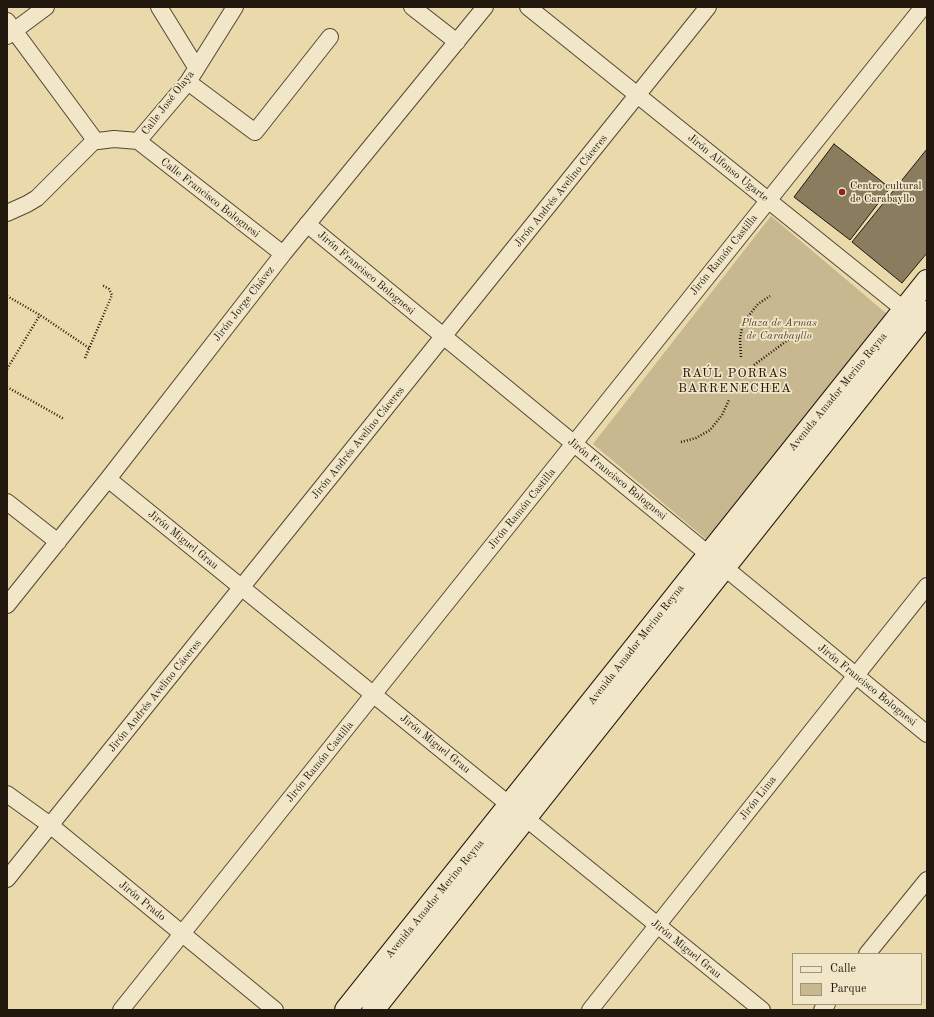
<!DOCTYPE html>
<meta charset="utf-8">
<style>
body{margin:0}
#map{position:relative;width:934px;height:1017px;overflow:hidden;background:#e9d9ab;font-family:"Old Standard TT",serif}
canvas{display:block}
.frame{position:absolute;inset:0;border:8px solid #23180d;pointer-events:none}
.legend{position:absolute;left:792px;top:953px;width:130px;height:52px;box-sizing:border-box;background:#f1e6c8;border:1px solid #9f947d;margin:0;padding:5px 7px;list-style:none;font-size:12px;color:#23180d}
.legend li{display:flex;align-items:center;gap:8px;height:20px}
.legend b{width:20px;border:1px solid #9f947d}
</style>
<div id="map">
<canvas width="934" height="1017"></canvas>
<div class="frame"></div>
<ul class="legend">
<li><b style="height:5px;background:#f1e6c8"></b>Calle</li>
<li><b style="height:11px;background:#c7b890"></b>Parque</li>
</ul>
</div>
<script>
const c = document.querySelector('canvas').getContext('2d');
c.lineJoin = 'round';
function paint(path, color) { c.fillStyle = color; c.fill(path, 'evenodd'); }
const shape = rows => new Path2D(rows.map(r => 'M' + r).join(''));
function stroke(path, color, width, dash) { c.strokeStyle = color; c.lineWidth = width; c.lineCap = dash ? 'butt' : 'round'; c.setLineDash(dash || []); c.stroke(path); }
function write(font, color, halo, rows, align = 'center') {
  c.font = font + ' "Old Standard TT",serif'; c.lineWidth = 3.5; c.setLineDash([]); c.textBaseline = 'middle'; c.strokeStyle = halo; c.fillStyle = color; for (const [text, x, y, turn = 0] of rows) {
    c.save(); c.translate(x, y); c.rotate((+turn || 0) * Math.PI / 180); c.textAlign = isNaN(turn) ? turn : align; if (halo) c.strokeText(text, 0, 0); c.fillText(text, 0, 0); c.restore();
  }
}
paint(shape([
 [771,216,887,314,707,540,593,444]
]), '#c7b890');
const building = shape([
 [834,144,890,188,850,240,794,197,834,144],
 [927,149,927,253,902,283,852,242,927,149]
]);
paint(building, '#8a7c5f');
stroke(building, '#23180d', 1);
const street = shape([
 [159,7,196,67],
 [412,7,457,42],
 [528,7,912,316],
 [7,21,95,140],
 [7,36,46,7],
 [188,82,255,132,330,37],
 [95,140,98,141,114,139,138,141,188,82,235,7],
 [138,141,283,254],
 [7,213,27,204,37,198,95,140],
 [307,224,927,734],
 [108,479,762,1010],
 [7,502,58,542],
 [7,605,108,479,283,254,485,7],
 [7,794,50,825,275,1010],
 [7,879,708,7],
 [867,954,927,880],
 [121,1010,923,7],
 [590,1010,927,586],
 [822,1010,827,1004]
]);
const secondary = shape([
 [346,1010,927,281],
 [373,1010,927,312]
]);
stroke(street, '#544834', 18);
stroke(secondary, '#23180d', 24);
stroke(shape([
 [7,296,40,315,89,348],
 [741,357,740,339,742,328,746,319,758,304,770,296],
 [85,358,112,295,109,289,102,285],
 [754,365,796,334],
 [7,369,40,315],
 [7,387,64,419],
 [681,442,696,438,710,430,722,415,729,400]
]), '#23180d', 2.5, [1, 2]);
stroke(street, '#f1e6c8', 16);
stroke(secondary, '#f1e6c8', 22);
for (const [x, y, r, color] of [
 [842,192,4,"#8f2418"]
]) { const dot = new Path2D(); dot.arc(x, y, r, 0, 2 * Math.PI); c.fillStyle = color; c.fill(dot); stroke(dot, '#f1e6c8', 1.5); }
write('11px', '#23180d', '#f1e6c8', [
 ["Calle José Olaya",168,103,-52],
 ["Jirón Alfonso Ugarte",728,168,39],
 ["Jirón Andrés Avelino Cáceres",561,191,-51],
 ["Calle Francisco Bolognesi",210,198,38],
 ["Jirón Ramón Castilla",724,255,-51],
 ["Jirón Francisco Bolognesi",366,273,40],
 ["Jirón Jorge Chávez",244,304,-52],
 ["Avenida Amador Merino Reyna",838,392,-51],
 ["Jirón Andrés Avelino Cáceres",358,443,-51],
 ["Jirón Francisco Bolognesi",617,479,39],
 ["Jirón Ramón Castilla",522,509,-51],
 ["Jirón Miguel Grau",183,540,39],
 ["Avenida Amador Merino Reyna",636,645,-52],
 ["Jirón Francisco Bolognesi",867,685,39],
 ["Jirón Andrés Avelino Cáceres",155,696,-51],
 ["Jirón Miguel Grau",435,744,39],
 ["Jirón Ramón Castilla",320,762,-51],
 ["Jirón Lima",758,798,-52],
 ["Avenida Amador Merino Reyna",435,899,-51],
 ["Jirón Prado",142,901,39],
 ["Jirón Miguel Grau",686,949,39]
]);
write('11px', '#23180d', '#f1e6c8', [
 ["Centro cultural",850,186],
 ["de Carabayllo",850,199]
], 'left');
write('italic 11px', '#544834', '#f1e6c8', [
 ["Plaza de Armas",779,323],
 ["de Carabayllo",779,336]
]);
c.letterSpacing = '1px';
write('13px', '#23180d', '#f1e6c8', [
 ["RAÚL PORRAS",735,374],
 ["BARRENECHEA",735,389]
]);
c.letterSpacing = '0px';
</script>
